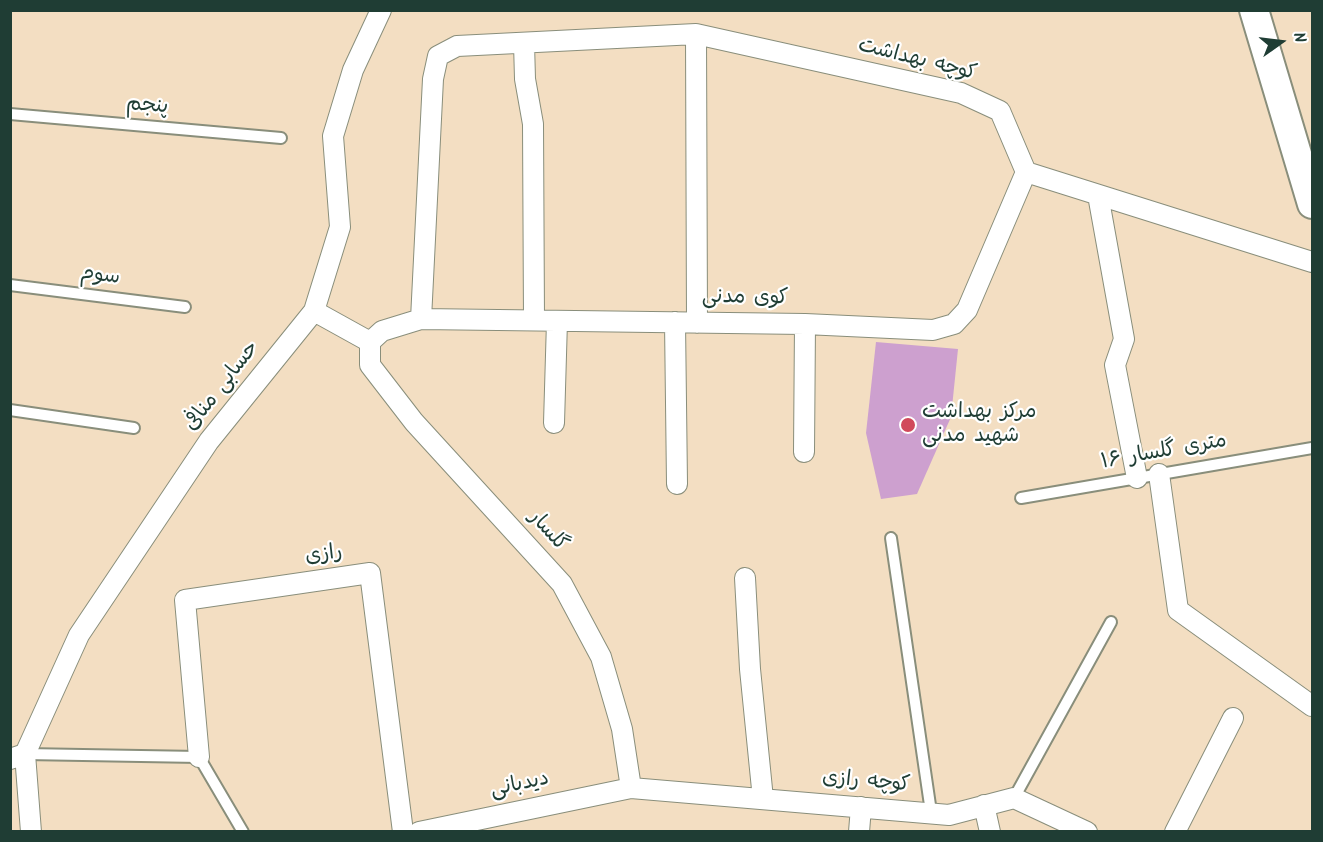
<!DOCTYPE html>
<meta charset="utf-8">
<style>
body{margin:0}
#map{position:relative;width:1323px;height:842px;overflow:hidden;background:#f3dec2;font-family:Kalam,sans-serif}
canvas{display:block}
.frame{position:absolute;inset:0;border:12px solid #1f3d34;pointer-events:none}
.north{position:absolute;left:1251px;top:12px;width:60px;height:60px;-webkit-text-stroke:4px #fff;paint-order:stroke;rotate:76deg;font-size:16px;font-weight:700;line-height:24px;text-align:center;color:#1f3d34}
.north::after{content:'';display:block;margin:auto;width:21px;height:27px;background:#1f3d34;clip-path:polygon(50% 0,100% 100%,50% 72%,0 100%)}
</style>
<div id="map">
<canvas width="1323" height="842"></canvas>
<div class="frame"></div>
<div class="north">N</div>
</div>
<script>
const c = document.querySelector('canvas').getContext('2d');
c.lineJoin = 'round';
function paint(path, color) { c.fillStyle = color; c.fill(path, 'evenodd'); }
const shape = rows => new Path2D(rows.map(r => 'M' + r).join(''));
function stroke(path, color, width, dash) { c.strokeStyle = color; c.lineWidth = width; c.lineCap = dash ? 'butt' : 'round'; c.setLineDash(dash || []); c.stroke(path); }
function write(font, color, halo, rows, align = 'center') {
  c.font = font + ' Kalam,"Playpen Sans Arabic",sans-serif'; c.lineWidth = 4.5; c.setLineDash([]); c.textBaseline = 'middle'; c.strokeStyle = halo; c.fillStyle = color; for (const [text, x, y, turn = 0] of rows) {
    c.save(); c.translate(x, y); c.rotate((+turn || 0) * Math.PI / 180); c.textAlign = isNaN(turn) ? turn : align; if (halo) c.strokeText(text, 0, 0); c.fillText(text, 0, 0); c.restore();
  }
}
paint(shape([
 [876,342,958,349,951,417,917,494,881,499,866,433]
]), '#cda0cf');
const lane = shape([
 [10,114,281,138],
 [10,285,185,307],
 [10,410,134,428],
 [1021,498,1312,448],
 [891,538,931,812],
 [25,754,199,757,243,832],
 [1014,798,1111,622]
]);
const street = shape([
 [696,34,697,323],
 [524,43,525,79,533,124,534,320],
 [1098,195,1124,339,1115,365,1137,478],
 [314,311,370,342],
 [421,319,433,79,438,56,457,46,696,34,961,93,1000,111,1026,172,1312,262],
 [675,322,677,484],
 [370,342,382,331,421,319,805,324,933,330,954,324,967,310,1026,172],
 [370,342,370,365,414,422,562,584,601,657,622,729,631,788],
 [554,423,557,321],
 [804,452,805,324],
 [1159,474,1178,610,1312,706],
 [745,578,750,669,763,799],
 [25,754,31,832],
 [199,757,185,600,370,573,403,832],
 [10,759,25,754,79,635,209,441,314,311,340,227,333,136,353,70,381,10],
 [984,805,990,832],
 [419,832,631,788,949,815,1014,798,1087,832],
 [859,832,861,807],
 [1175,832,1233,718]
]);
const secondary = shape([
 [1254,10,1312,204]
]);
stroke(lane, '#898e7b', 14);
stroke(street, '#898e7b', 22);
stroke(secondary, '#898e7b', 32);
stroke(lane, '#fff', 10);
stroke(street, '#fff', 20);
stroke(secondary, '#fff', 28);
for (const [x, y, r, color] of [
 [908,425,8,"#d1495b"]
]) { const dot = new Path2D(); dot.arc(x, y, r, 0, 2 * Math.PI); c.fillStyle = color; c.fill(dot); stroke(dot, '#fff', 2); }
write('21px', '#1f3d34', '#fff', [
 ["کوچه بهداشت",917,61,14],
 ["پنجم",147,107,5],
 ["سوم",100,277,7],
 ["کوی مدنی",745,299,1],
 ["حسابی منافی",223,387,-52],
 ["۱۶ متری گلسار",1164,453,-10],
 ["گلسار",547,532,48],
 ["رازی",324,556,-8],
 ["کوچه رازی",866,783,5],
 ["دیدبانی",520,786,-12]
]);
write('21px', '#1f3d34', '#fff', [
 ["مرکز بهداشت",922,413],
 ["شهید مدنی",922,437]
], 'left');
</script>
